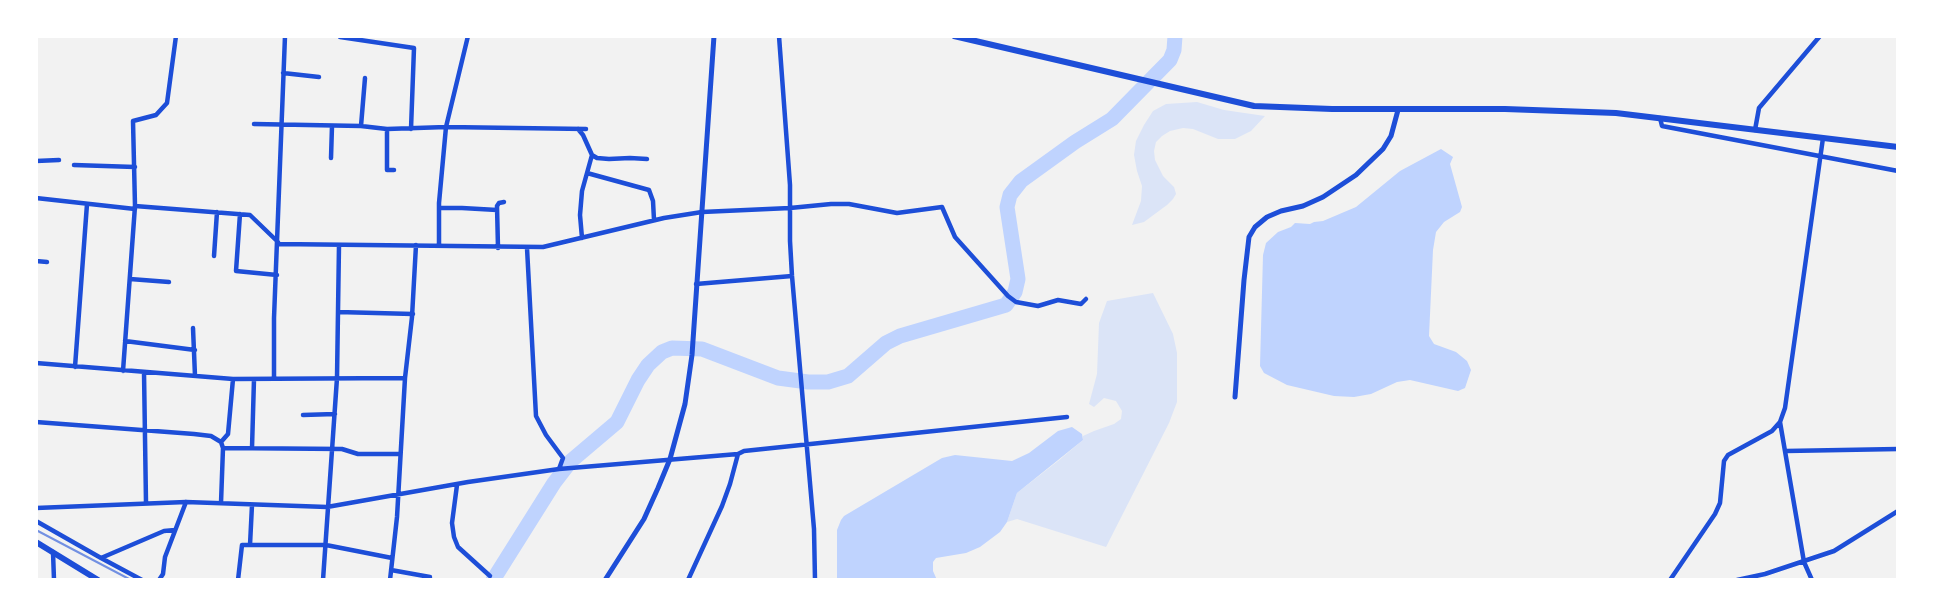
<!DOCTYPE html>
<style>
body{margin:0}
#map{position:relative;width:1934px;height:616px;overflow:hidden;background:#f2f2f2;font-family:Commissioner,sans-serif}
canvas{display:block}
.frame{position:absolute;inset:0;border:38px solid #fff;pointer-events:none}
</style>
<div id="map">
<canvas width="1934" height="616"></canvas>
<div class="frame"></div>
</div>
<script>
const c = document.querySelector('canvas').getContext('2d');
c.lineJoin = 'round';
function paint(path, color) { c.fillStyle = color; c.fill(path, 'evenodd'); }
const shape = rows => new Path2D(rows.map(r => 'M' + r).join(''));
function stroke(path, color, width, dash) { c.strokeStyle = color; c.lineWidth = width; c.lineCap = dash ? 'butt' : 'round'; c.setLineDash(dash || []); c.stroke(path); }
paint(shape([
 [1197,102,1224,110,1265,116,1251,131,1235,139,1218,139,1193,129,1183,128,1170,131,1162,136,1156,142,1154,151,1155,160,1163,176,1174,187,1176,194,1173,199,1167,205,1144,222,1132,225,1141,201,1142,186,1137,171,1134,155,1136,141,1144,125,1153,111,1166,104],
 [1153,293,1173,334,1177,353,1177,402,1169,423,1106,547,1017,519,1007,522,1017,493,1058,461,1083,440,1083,436,1094,431,1114,424,1121,419,1122,411,1116,401,1104,398,1094,407,1089,404,1097,374,1099,323,1107,301]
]), '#dbe4f7');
paint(shape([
 [1441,149,1453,157,1450,164,1462,207,1460,212,1444,222,1436,232,1433,250,1429,336,1434,344,1456,352,1467,361,1471,370,1465,388,1458,391,1410,380,1397,382,1371,394,1354,397,1334,396,1287,385,1264,373,1260,366,1263,255,1266,243,1278,232,1291,227,1295,223,1310,224,1314,222,1323,221,1356,207,1400,171],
 [1072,427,1082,434,1083,440,1017,493,1007,522,1000,532,980,547,966,553,936,558,933,562,933,571,937,580,837,580,837,530,841,520,844,516,942,458,955,455,1012,461,1029,453,1058,431]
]), '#bfd3fe');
stroke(shape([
 [493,580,554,483,571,461,617,422,638,380,648,365,662,352,672,348,702,349,778,378,808,382,828,382,848,376,886,343,900,336,1006,305,1015,292,1018,279,1007,207,1010,195,1021,181,1075,142,1112,119,1170,60,1174,50,1175,36]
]), '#bfd3fe', 15);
stroke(shape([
 [779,36,790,185,790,241,792,276,814,529,815,580],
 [340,37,414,48,411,129],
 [283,73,319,77],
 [1660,118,1662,126,1898,171],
 [254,124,361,126,387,129,446,127,586,129],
 [361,126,365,78],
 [387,129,387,170,394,170],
 [578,129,583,135,592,155,582,191,580,215,582,238],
 [1755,130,1759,108,1820,36],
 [592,155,597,158,609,159,630,158,647,159],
 [331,158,332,126],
 [36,161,59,160],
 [74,165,135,167],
 [587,173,649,190,653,201,654,220],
 [36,198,135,209],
 [135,206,250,215,278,242],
 [439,208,462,208,497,210],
 [240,214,236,271,277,275],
 [277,244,543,247,664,218,702,212,790,208,831,204,849,204,897,213,942,207,955,237,1008,296,1016,302,1038,306,1058,300,1081,304,1086,299],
 [439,246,439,203,446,127,468,36],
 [498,248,497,206,499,203,504,202],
 [527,248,536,416,546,435,563,458,559,469],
 [214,256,217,212],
 [36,261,47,262],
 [130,279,169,282],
 [696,284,792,276],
 [338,312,413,314],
 [193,328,195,376],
 [125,341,195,350],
 [36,363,233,379,405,378],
 [75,367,87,204],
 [123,371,135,206,133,121,156,115,167,103,176,36],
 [144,372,146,503],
 [274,379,274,318,285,36],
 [303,415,335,414],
 [36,422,194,434,211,436,221,442,223,448,342,449,358,454,400,454],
 [221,442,228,434,233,379],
 [252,448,254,379],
 [1786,451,1898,449],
 [457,485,452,523,454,537,458,547,490,576],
 [221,503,223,448],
 [36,508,186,502,327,507,468,482,559,469,738,454,744,451,1067,417],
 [36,521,101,558,142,580],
 [250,545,252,505],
 [53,552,54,580],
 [101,558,164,531,175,530],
 [391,570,430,577],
 [159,580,163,574,165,557,186,502],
 [238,580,242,545,326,545,392,558],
 [323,580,337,378,339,245],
 [390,580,397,517,405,378,412,317,416,245],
 [688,580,722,506,730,484,738,454],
 [1670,580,1715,514,1720,503,1724,461,1728,455,1772,431,1780,422],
 [1737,580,1765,574,1834,551,1898,511],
 [1812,580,1804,562,1780,422,1785,408,1823,138]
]), '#1d4ed8', 4.5);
stroke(shape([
 [1235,397,1244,280,1249,237,1255,227,1267,217,1281,211,1303,206,1323,197,1356,175,1383,149,1391,136,1398,110],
 [605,580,644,519,658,488,670,459,685,404,692,355,714,36]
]), '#1d4ed8', 5);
stroke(shape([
 [954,36,1254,106,1332,109,1505,109,1616,113,1898,147],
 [36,542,98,580]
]), '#1d4ed8', 6);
stroke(shape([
 [36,530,131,580]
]), '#7290e2', 2);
</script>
